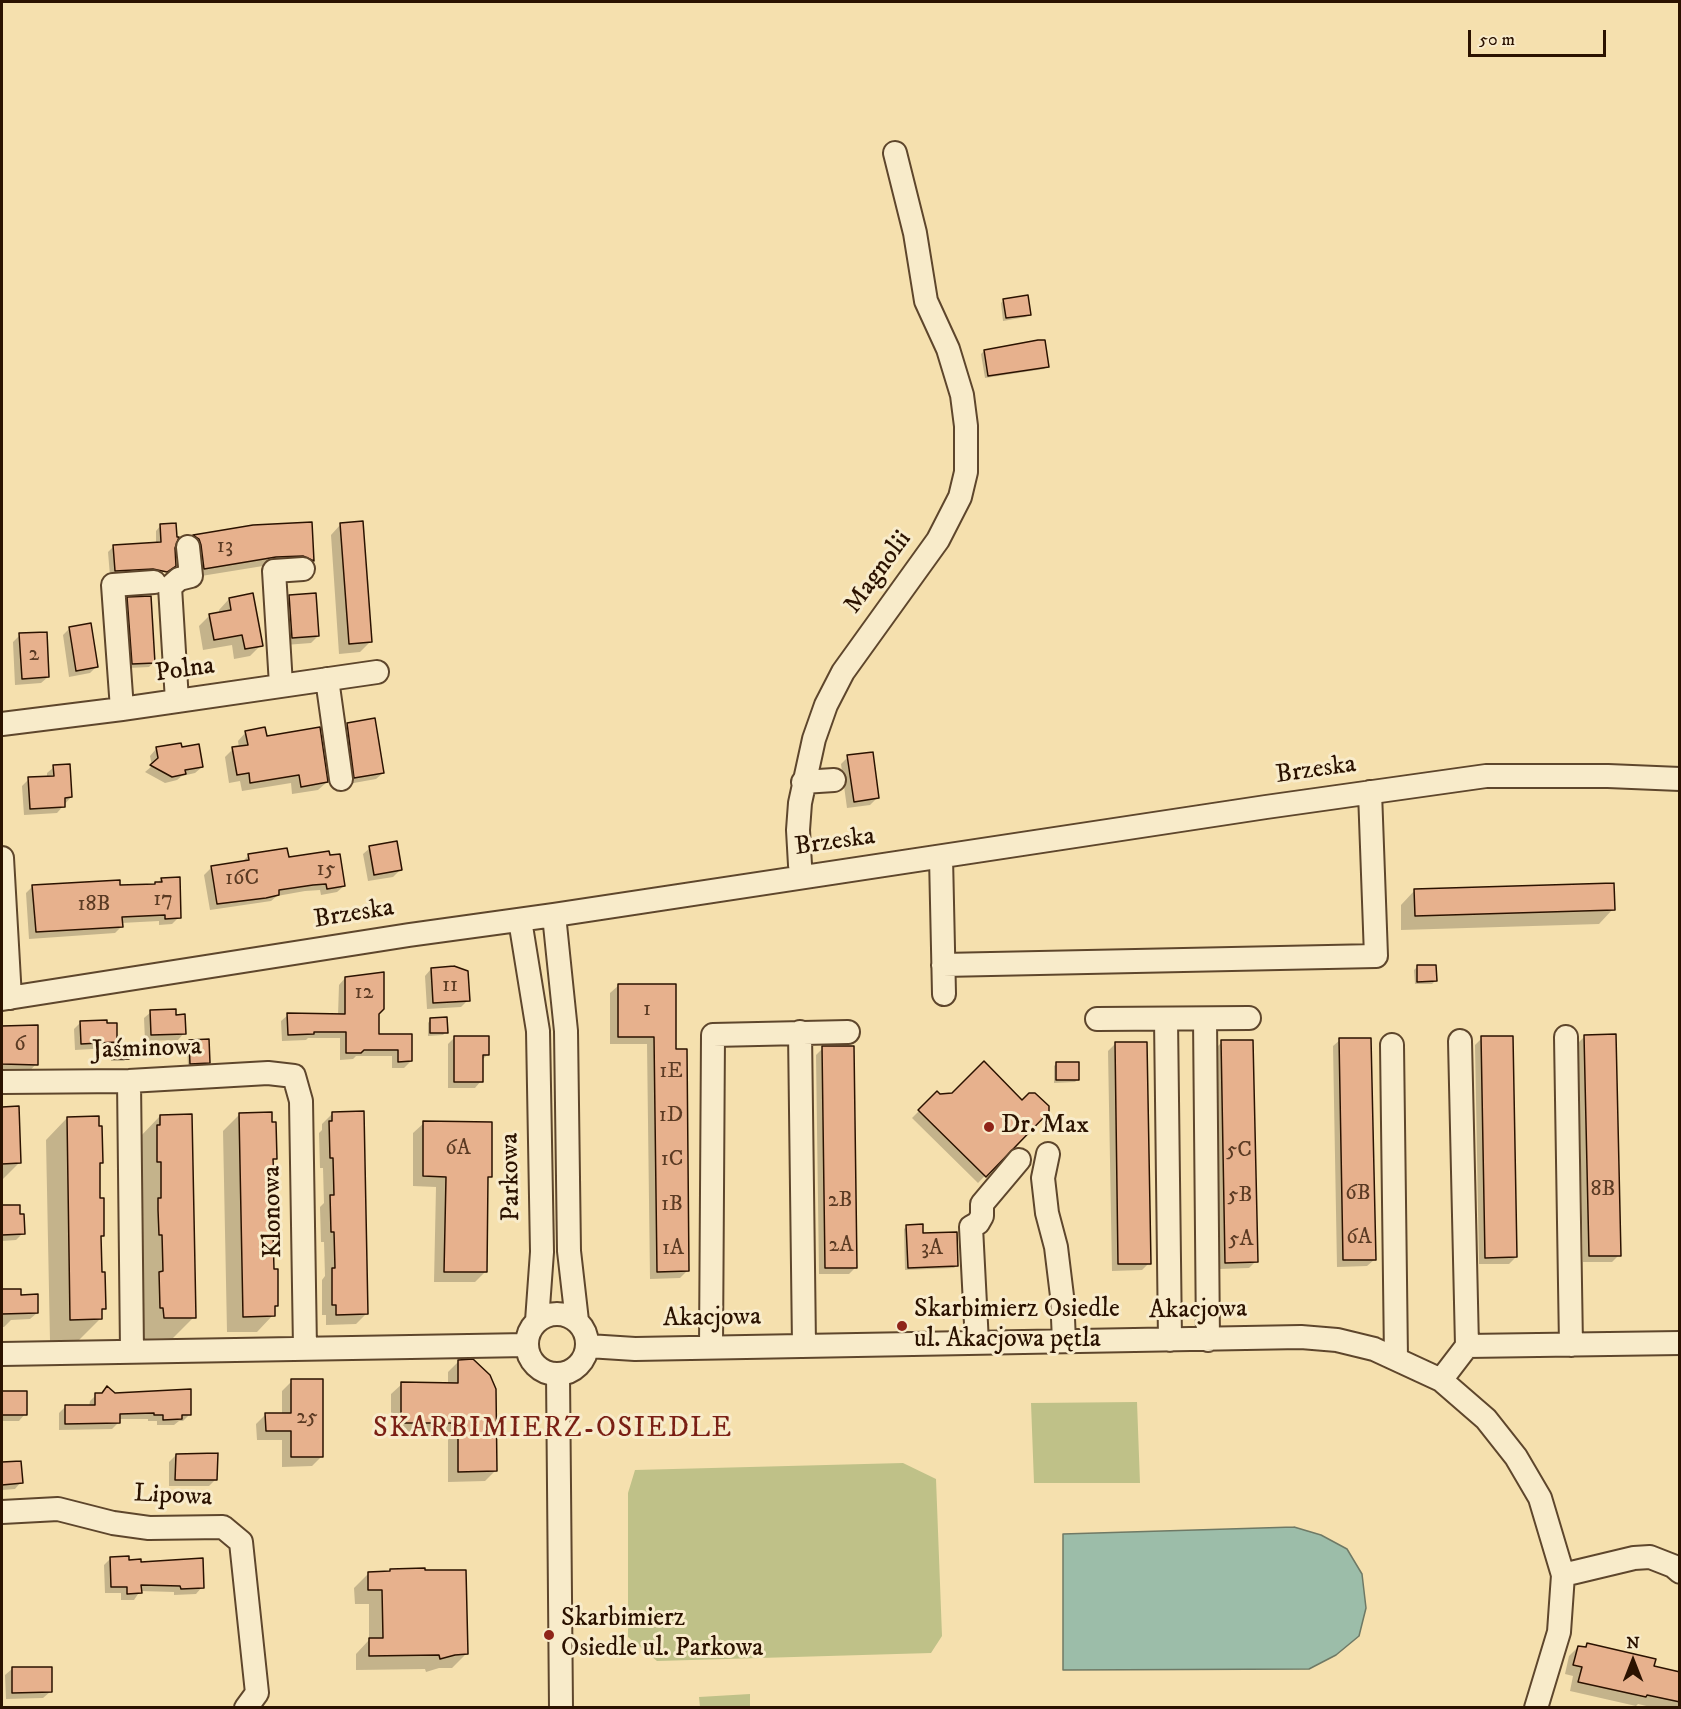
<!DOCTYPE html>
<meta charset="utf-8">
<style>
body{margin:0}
#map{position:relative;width:1681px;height:1709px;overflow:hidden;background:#f5e0ae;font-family:"IM FELL DW Pica",serif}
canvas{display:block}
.frame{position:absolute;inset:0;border:3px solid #2b1200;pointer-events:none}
.north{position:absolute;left:1603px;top:1631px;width:60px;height:60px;-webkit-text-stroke:4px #f8ebca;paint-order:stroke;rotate:0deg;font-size:16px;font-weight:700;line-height:24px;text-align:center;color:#2b1200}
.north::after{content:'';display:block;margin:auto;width:21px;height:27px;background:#2b1200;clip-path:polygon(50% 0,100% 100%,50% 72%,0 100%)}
.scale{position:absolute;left:1468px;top:30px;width:138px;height:27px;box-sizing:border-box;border:3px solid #2b1200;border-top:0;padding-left:8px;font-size:18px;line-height:21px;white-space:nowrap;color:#2b1200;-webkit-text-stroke:4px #f8ebca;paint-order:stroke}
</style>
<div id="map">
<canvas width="1681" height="1709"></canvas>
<div class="frame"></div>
<div class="north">N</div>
<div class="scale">50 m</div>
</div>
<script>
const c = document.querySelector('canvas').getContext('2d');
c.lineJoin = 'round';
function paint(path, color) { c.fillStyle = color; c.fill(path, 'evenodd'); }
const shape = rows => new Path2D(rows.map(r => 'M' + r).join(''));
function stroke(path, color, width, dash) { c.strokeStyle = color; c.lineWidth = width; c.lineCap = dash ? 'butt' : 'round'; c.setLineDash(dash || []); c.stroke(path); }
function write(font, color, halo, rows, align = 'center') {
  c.font = font + ' "IM FELL DW Pica",serif'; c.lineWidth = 6; c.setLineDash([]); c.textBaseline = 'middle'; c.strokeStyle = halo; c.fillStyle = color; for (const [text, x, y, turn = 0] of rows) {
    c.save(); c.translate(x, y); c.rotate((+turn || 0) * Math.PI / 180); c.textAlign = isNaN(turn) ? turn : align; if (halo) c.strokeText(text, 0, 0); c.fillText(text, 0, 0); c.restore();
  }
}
paint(shape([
 [1137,1402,1140,1483,1034,1483,1031,1403],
 [903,1463,936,1479,942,1636,931,1653,657,1661,628,1637,628,1493,635,1470],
 [750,1694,750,1707,700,1707,699,1697]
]), '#bfc188');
const water = shape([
 [1294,1527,1321,1535,1347,1549,1362,1574,1366,1608,1359,1636,1336,1655,1309,1669,1063,1670,1063,1534,1294,1527]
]);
paint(water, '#9cbda9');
stroke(water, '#6f7965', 1.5);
paint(shape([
 [1004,300,1029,314,1026,317,1003,321,1001,303],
 [984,351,1047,366,1044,369,985,378,981,354],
 [341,524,370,642,360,652,339,654,331,535],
 [161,525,173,548,171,567,159,575,110,576,108,552,113,547,156,543,156,531],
 [253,526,313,560,304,569,292,564,263,566,195,577,186,544,194,536],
 [290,597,318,636,311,643,285,645,283,604],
 [128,599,153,663,149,667,128,668,124,603],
 [229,599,261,645,250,656,234,659,232,645,203,650,199,626,210,615,219,614,219,610],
 [70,628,96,667,90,673,69,677,63,635],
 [20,635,48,677,41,683,15,685,13,642],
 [347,724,383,773,376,779,348,784,341,731],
 [246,732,265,738,327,782,318,790,292,794,291,783,242,791,240,781,229,783,225,757,233,749,239,748,238,741],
 [156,749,181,749,202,767,195,773,182,776,177,780,165,783,145,772,152,766,150,756],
 [848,757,877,798,870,805,847,808,841,764],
 [54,767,71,797,57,813,24,815,22,786,29,779,47,778,47,773],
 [370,848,400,870,393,877,368,881,363,854],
 [249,855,287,859,344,886,337,892,321,895,320,890,305,891,277,896,271,901,210,910,204,875,211,868,241,863],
 [162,879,179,917,172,924,159,925,159,921,121,923,121,927,115,933,29,939,26,893,33,886,154,885],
 [1415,890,1613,909,1599,924,1401,930,1401,905],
 [1417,967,1435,981,1432,984,1415,984,1414,970],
 [431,969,468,1000,461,1007,427,1009,425,976],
 [345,978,377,1014,378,1036,410,1035,411,1061,404,1068,392,1068,392,1056,356,1056,353,1059,340,1060,340,1038,308,1038,306,1040,282,1041,281,1021,288,1015,338,1015,339,985],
 [618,986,674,1051,688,1270,680,1278,650,1279,647,1044,610,1044,610,993],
 [151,1012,175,1016,184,1033,178,1040,145,1041,144,1018],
 [430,1020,446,1032,443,1035,428,1036,428,1023],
 [81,1022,116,1042,109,1048,75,1050,74,1029],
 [2,1027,36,1027,36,1064,26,1075,2,1074],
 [1585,1036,1619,1255,1612,1262,1583,1262,1578,1043],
 [455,1037,488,1054,481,1061,481,1081,475,1088,448,1088,448,1044],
 [1482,1038,1516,1257,1509,1264,1479,1264,1475,1045],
 [1340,1040,1374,1260,1367,1266,1337,1267,1333,1046],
 [190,1041,209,1062,206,1065,188,1066,187,1044],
 [1222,1042,1256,1261,1249,1268,1219,1269,1215,1049],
 [1115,1044,1149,1263,1142,1270,1112,1271,1108,1051],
 [112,1046,128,1046,127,1058,124,1061,111,1061],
 [823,1048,856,1267,849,1274,819,1274,816,1055],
 [1057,1063,1078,1079,1075,1082,1054,1083,1054,1066],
 [937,1093,939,1096,953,1095,1022,1102,1047,1111,978,1183,912,1118],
 [2,1108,18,1108,19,1163,2,1180],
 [333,1113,366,1314,356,1324,326,1325,326,1315,322,1315,322,1280,325,1276,324,1242,321,1242,320,1207,324,1203,323,1168,320,1168,319,1133,322,1130,322,1124],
 [240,1114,275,1158,272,1162,275,1232,272,1235,273,1271,277,1305,273,1309,273,1315,257,1332,227,1332,223,1131],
 [160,1116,194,1317,173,1338,143,1339,139,1138],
 [67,1118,102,1162,98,1165,99,1200,103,1235,99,1238,104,1308,101,1312,101,1318,79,1340,50,1341,46,1140],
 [424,1123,490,1176,486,1180,485,1272,475,1282,434,1282,436,1187,413,1186,413,1133],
 [2,1206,18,1206,23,1233,16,1240,2,1241],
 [907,1226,922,1234,957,1265,954,1268,905,1270,904,1229],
 [2,1290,20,1290,20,1296,37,1313,30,1319,11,1320,4,1327,2,1327],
 [459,1361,495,1471,485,1481,448,1482,448,1433,391,1433,391,1394,402,1384,448,1384,448,1372],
 [292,1381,322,1456,312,1466,282,1467,282,1440,257,1440,256,1424,266,1414,282,1415,282,1391],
 [2,1392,25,1392,25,1414,19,1421,2,1421],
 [114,1394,190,1414,183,1421,179,1421,174,1425,157,1425,157,1421,148,1421,148,1419,118,1419,118,1423,112,1429,59,1430,59,1413,65,1407,89,1407,90,1401,96,1395],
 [176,1455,216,1479,209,1486,169,1486,169,1462],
 [20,1462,21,1482,15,1489,2,1490,2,1464],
 [111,1558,128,1562,202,1587,196,1594,174,1595,174,1592,140,1591,134,1600,121,1600,121,1593,105,1593,104,1565],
 [369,1573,388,1573,466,1654,452,1668,439,1668,426,1672,425,1669,356,1670,356,1654,369,1640,369,1604,355,1604,354,1588],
 [1578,1647,1680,1674,1680,1708,1655,1708,1638,1704,1636,1706,1570,1691,1573,1676,1565,1674,1569,1656],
 [12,1669,50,1692,43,1698,6,1699,5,1675]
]), '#0003');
const building = shape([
 [1028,295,1031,315,1006,318,1003,299,1028,295],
 [1038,340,1045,340,1049,367,988,376,984,350,1038,340],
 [363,521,372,642,349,644,340,523,363,521],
 [312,522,314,561,303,556,276,557,204,569,201,545,199,539,193,535,253,525,312,522],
 [176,523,177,537,179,537,175,548,176,566,167,572,153,569,115,571,113,545,161,542,160,524,176,523],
 [253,593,263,646,245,649,242,635,214,640,209,614,231,610,229,598,253,593],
 [316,593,319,636,292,638,289,595,316,593],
 [151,596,155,663,132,664,127,597,151,596],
 [91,623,98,667,76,671,69,627,91,623],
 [47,632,49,677,22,679,19,633,47,632],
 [375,718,384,773,354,778,347,723,375,718],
 [265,727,267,736,320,727,328,782,301,787,299,775,250,783,249,773,237,775,232,747,248,745,245,731,265,727],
 [181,743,182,747,199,744,203,767,185,770,186,774,172,777,150,765,158,758,156,747,181,743],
 [873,752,879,798,854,802,847,755,873,752],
 [70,764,72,797,65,798,65,807,30,809,28,777,54,776,53,765,70,764],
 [397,841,402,870,374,875,369,846,397,841],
 [287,848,289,857,329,851,330,855,340,854,345,886,327,889,326,884,313,885,279,890,279,895,266,898,217,904,211,866,249,860,248,854,287,848],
 [180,877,181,918,165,919,165,915,122,917,123,927,36,932,32,885,120,880,120,885,155,884,155,882,162,882,161,878,180,877],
 [1614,883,1615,910,1415,916,1414,889,1614,883],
 [1417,965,1436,965,1437,981,1417,982,1417,965],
 [454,966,468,971,470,1001,433,1003,431,968,454,966],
 [384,972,384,1009,379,1014,379,1034,412,1034,412,1061,398,1062,398,1050,364,1050,361,1053,346,1053,346,1032,314,1032,314,1034,288,1035,287,1013,345,1014,345,977,384,972],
 [618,984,676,984,676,1049,687,1049,689,1271,657,1272,654,1037,618,1037,618,984],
 [176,1009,176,1015,185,1014,186,1034,151,1035,150,1010,176,1009],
 [447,1017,448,1033,430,1033,430,1018,447,1017],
 [107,1020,107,1023,117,1023,117,1042,81,1044,80,1021,107,1020],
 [38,1025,38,1065,2,1064,2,1026,38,1025],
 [1616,1034,1621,1256,1589,1256,1584,1035,1616,1034],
 [454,1036,489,1036,489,1055,483,1055,483,1082,454,1082,454,1036],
 [1481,1036,1513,1036,1517,1257,1485,1258,1481,1036],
 [1339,1038,1371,1038,1376,1260,1343,1260,1339,1038],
 [209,1039,210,1063,190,1064,189,1040,209,1039],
 [1221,1040,1253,1040,1258,1262,1225,1263,1221,1040],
 [1115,1042,1147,1042,1151,1264,1118,1264,1115,1042],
 [114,1044,129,1045,129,1059,114,1059,114,1044],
 [822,1046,854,1046,857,1268,825,1268,822,1046],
 [984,1061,1022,1100,1029,1093,1035,1093,1049,1106,1049,1112,986,1177,918,1110,937,1091,940,1094,952,1093,984,1061],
 [1056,1062,1079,1062,1079,1080,1056,1080,1056,1062],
 [19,1106,21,1163,2,1164,2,1107,19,1106],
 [364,1111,368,1314,336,1315,336,1305,332,1305,332,1268,335,1268,334,1232,331,1232,330,1195,334,1195,333,1158,330,1158,329,1121,332,1121,332,1112,364,1111],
 [272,1112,272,1122,276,1122,277,1159,273,1159,277,1233,273,1233,274,1269,278,1269,278,1306,275,1306,275,1316,243,1317,239,1113,272,1112],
 [192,1114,196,1318,164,1318,163,1308,160,1308,159,1272,163,1271,162,1235,159,1235,158,1210,158,1198,161,1198,161,1162,157,1162,157,1125,160,1125,160,1115,192,1114],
 [99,1116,99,1126,102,1126,103,1163,100,1163,100,1198,104,1198,104,1236,101,1236,102,1272,105,1272,106,1309,102,1309,102,1319,70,1320,67,1117,99,1116],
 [423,1121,492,1122,492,1177,488,1177,487,1272,444,1272,446,1177,423,1176,423,1121],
 [2,1205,20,1205,20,1214,24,1214,25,1234,2,1235,2,1205],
 [923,1224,923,1233,957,1232,958,1266,908,1268,906,1225,923,1224],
 [2,1289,21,1289,21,1295,38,1294,38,1313,2,1314,2,1289],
 [473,1359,490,1375,496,1389,497,1471,458,1472,458,1423,401,1423,401,1382,458,1383,458,1360,473,1359],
 [291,1379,323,1379,323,1457,291,1457,291,1431,266,1431,265,1413,291,1413,291,1379],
 [107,1386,115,1393,191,1389,191,1415,182,1415,182,1419,163,1420,163,1415,154,1415,154,1413,120,1414,120,1423,65,1424,65,1405,95,1405,95,1393,102,1393,107,1386],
 [2,1391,27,1391,27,1415,2,1415,2,1391],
 [218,1453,217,1480,175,1480,176,1454,218,1453],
 [21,1461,23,1483,2,1485,2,1462,21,1461],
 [129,1556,129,1560,141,1559,141,1562,203,1558,204,1588,181,1589,180,1586,141,1585,142,1593,127,1594,127,1587,111,1587,110,1557,129,1556],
 [425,1568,425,1570,466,1570,468,1654,455,1655,440,1659,439,1655,369,1656,369,1638,383,1638,382,1590,368,1590,368,1572,390,1571,390,1569,425,1568],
 [1587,1643,1656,1659,1654,1666,1680,1672,1680,1702,1647,1695,1646,1697,1578,1682,1582,1667,1573,1665,1578,1646,1586,1647,1587,1643],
 [12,1667,52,1667,52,1692,12,1693,12,1667]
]);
paint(building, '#e7b18d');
stroke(building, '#2b1200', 1.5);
const minor = shape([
 [327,679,341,779],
 [281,685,274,571,303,569],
 [177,701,170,587,179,579,191,576,188,547],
 [122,709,113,585,154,582],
 [2,724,122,709,377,672],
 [803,782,834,780],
 [941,857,944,994],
 [2,858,10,998],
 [802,876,800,865,798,830,800,803,814,739,826,705,843,672,938,540,960,497,966,472,966,426,962,395,948,349,926,301,915,233,895,153],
 [554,915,566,1031,569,1251,577,1321],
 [520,920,538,1031,542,1252,537,1321],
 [943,965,1376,956,1370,792],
 [2,999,409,935,554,915,1266,807,1486,776,1608,776,1680,779],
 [1097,1019,1249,1018],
 [1166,1019,1170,1340],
 [1205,1019,1208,1340],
 [800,1032,804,1345],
 [1566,1037,1571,1345],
 [1460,1041,1467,1346],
 [1392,1045,1396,1358],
 [129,1081,132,1351],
 [2,1082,129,1081,268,1073,294,1076,301,1101,305,1348],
 [1048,1154,1043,1178,1047,1213,1056,1247,1062,1296,1064,1341],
 '527 1344a30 30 0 1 1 60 0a30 30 0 1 1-60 0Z',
 [977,1343,971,1227,978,1223,982,1216,982,1204,1019,1160],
 [588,1346,635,1349,1301,1337,1337,1340,1374,1349,1441,1380,1486,1419,1516,1457,1540,1498,1563,1575,1559,1632,1536,1708],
 [711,1347,713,1035,848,1032],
 [2,1354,527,1345],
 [558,1374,561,1708],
 [1441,1380,1467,1346,1680,1343],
 [2,1512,58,1509,113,1523,149,1528,223,1527,241,1542,257,1693,246,1708],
 [1563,1575,1634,1558,1650,1557,1673,1566,1680,1572]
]);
stroke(minor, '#5e462c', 26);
stroke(minor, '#f8ebca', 22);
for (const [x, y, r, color] of [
 [989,1127,6,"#8f2418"],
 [902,1326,6,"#8f2418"],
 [549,1635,6,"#8f2418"]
]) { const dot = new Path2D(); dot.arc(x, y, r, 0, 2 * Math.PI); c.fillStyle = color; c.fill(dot); stroke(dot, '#f8ebca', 2); }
write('22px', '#5a3a23', null, [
 ["13",225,547],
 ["2",34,655],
 ["15",326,870],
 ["16C",242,879],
 ["17",163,900],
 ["18B",94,905],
 ["11",450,986],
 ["12",364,993],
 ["1",647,1010],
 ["6",20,1045],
 ["1E",671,1072],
 ["1D",671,1116],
 ["6A",458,1149],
 ["5C",1239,1151],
 ["1C",672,1160],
 ["8B",1603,1190],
 ["6B",1358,1194],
 ["5B",1240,1196],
 ["2B",840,1201],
 ["1B",672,1205],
 ["6A",1359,1238],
 ["5A",1241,1240],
 ["2A",841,1246],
 ["1A",673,1249],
 ["3A",932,1249],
 ["25",307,1418]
]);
write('26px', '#2b1200', '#f8ebca', [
 ["Magnolii",879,573,-54],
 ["Polna",185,671,-8],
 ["Brzeska",1316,771,-8],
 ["Brzeska",835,843,-8],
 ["Brzeska",354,915,-9],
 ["Jaśminowa",147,1050,-2],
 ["Parkowa",512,1177,-91],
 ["Klonowa",274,1212,-91],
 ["Akacjowa",1198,1311,-1],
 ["Akacjowa",712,1319,-1],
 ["Lipowa",173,1497,3]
]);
write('26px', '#2b1200', '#f8ebca', [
 ["Dr. Max",1001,1127],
 ["Skarbimierz Osiedle",914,1311],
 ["ul. Akacjowa pętla",914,1341],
 ["Skarbimierz",561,1620],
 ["Osiedle ul. Parkowa",561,1650]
], 'left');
c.letterSpacing = '1.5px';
write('28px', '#7a1f14', '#f8ebca', [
 ["SKARBIMIERZ-OSIEDLE",553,1430]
]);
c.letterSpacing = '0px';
</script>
